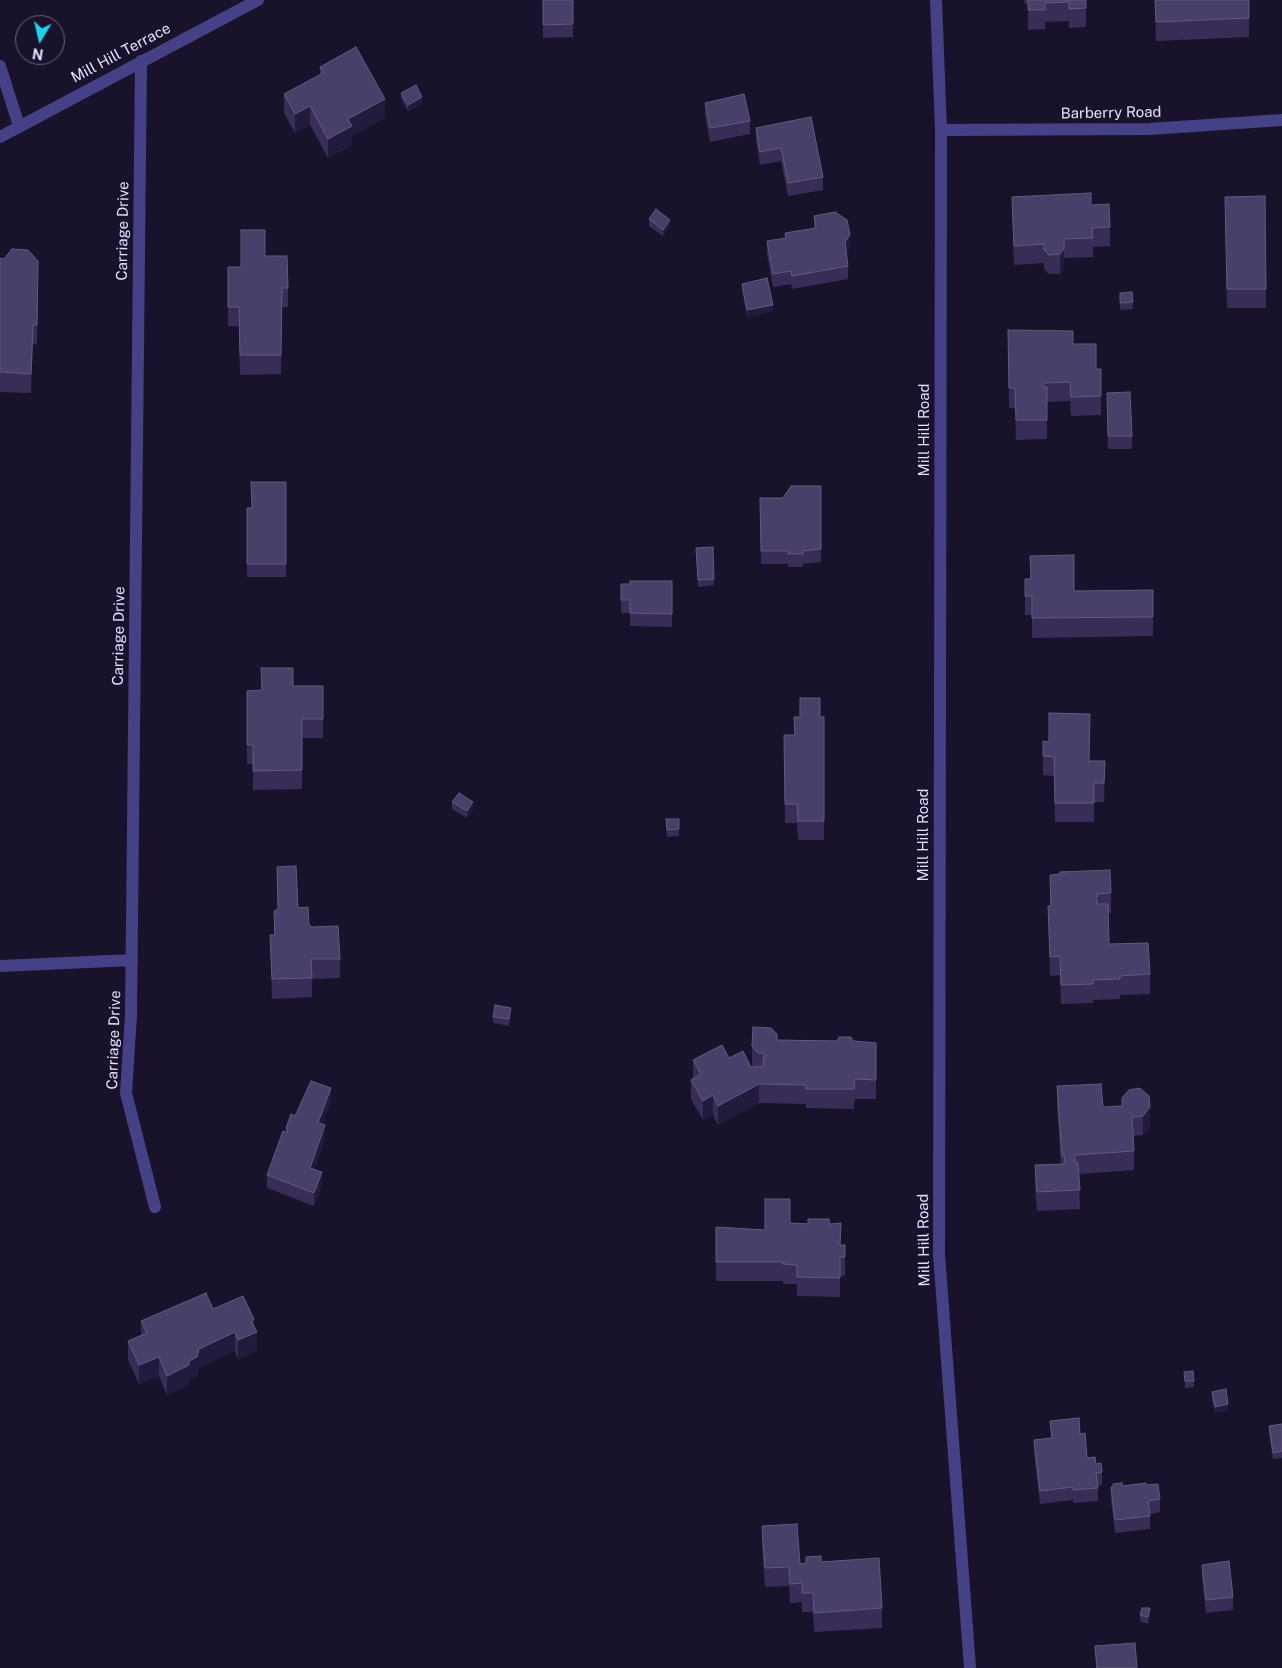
<!DOCTYPE html>
<style>
body{margin:0}
#map{position:relative;width:1282px;height:1668px;overflow:hidden;background:#18132b;font-family:"Public Sans",sans-serif}
canvas{display:block}
.north{position:absolute;left:15px;top:15px;width:50px;height:50px;box-sizing:border-box;background:#18132b;border:1px solid #69657f;border-radius:50%;rotate:189deg;font-size:14px;font-weight:700;line-height:20px;text-align:center;color:#e3dffd}
.north::after{content:'';display:block;margin:auto;width:18px;height:22px;background:#16d5f2;clip-path:polygon(50% 0,100% 100%,50% 72%,0 100%)}
</style>
<div id="map">
<canvas width="1282" height="1668"></canvas>
<div class="north">N</div>
</div>
<script>
const c = document.querySelector('canvas').getContext('2d');
c.lineJoin = 'round';
const shape = rows => new Path2D(rows.map(r => 'M' + r).join(''));
function stroke(path, color, width, dash) { c.strokeStyle = color; c.lineWidth = width; c.lineCap = dash ? 'butt' : 'round'; c.setLineDash(dash || []); c.stroke(path); }
function paint(path, color) { c.fillStyle = color; c.fill(path, 'evenodd'); }
function write(font, color, halo, rows, align = 'center') {
  c.font = font + ' "Public Sans",sans-serif'; c.lineWidth = 4; c.setLineDash([]); c.textBaseline = 'middle'; c.strokeStyle = halo; c.fillStyle = color; for (const [text, x, y, turn = 0] of rows) {
    c.save(); c.translate(x, y); c.rotate((+turn || 0) * Math.PI / 180); c.textAlign = isNaN(turn) ? turn : align; if (halo) c.strokeText(text, 0, 0); c.fillText(text, 0, 0); c.restore();
  }
}
stroke(shape([
 [936,0,941,130,939,1254,970,1668],
 [141,61,131,1015,126,1093,155,1207],
 [0,66,19,126],
 [941,130,1149,129,1282,120],
 [0,137,258,0],
 [0,966,132,960]
]), '#464187', 12);
paint(shape([
 [543,0,573,0,573,37,543,38],
 [1024,0,1086,0,1086,27,1069,28,1069,21,1045,22,1045,29,1028,30,1028,4,1025,4],
 [1155,0,1249,0,1249,37,1156,41],
 [320,67,385,118,352,136,352,145,328,158,310,125,295,133,284,113,284,94,320,75],
 [401,93,422,104,408,111,401,99],
 [705,103,750,121,750,134,710,142,705,116],
 [756,128,823,177,823,190,788,196,781,161,760,165,756,141],
 [1265,196,1266,308,1227,308,1225,197],
 [1012,197,1091,205,1110,227,1110,246,1093,247,1093,257,1064,258,1064,269,1060,274,1049,274,1044,269,1044,263,1014,265,1012,216],
 [814,216,850,248,846,253,848,266,848,279,792,289,791,284,773,287,767,254,767,241,785,238,785,233,814,228],
 [649,219,670,226,663,236,649,226],
 [265,256,288,288,288,307,282,307,281,374,240,375,239,326,228,326,228,267,241,267],
 [0,258,38,280,37,344,33,344,31,393,0,392],
 [742,284,773,311,747,317,742,290],
 [1132,292,1133,309,1120,310,1120,293],
 [1008,330,1073,344,1096,369,1101,369,1101,415,1071,416,1070,401,1047,402,1047,439,1016,440,1015,408,1009,408],
 [1107,406,1132,436,1132,449,1108,449],
 [286,482,286,577,247,577,247,508,252,508],
 [821,486,821,562,803,564,803,567,788,567,788,564,761,564,760,498,783,498],
 [696,548,714,579,714,585,698,587],
 [1025,579,1074,591,1153,590,1153,636,1032,638,1032,615,1025,615],
 [672,581,672,627,630,626,630,613,621,613,621,584],
 [293,686,323,686,323,738,302,738,302,789,253,790,253,764,247,764,247,691,261,690],
 [794,717,824,717,824,840,798,840,797,823,785,823,784,735,794,735],
 [1043,741,1089,761,1105,761,1104,802,1094,802,1094,822,1055,822,1054,776,1043,775],
 [452,802,473,808,467,818,452,809],
 [666,819,679,819,679,836,667,837],
 [277,867,298,908,309,925,340,959,340,978,312,979,312,997,272,999,270,935,274,935,274,911,278,909],
 [1050,875,1111,893,1111,913,1108,913,1109,944,1150,974,1150,994,1120,995,1120,999,1093,1000,1093,1003,1061,1004,1060,975,1050,976,1048,906,1050,906],
 [511,1014,509,1026,493,1023,493,1017],
 [777,1040,853,1041,876,1062,876,1099,855,1099,854,1109,806,1108,806,1104,759,1103,718,1125,713,1115,703,1120,691,1099,691,1080,693,1079,693,1060,729,1058,753,1067,752,1065,752,1046],
 [1057,1086,1103,1107,1122,1106,1122,1098,1129,1090,1150,1127,1143,1135,1134,1136,1134,1170,1079,1174,1080,1209,1037,1211,1035,1185,1035,1165,1061,1164,1057,1106],
 [331,1101,322,1124,325,1138,314,1170,322,1185,314,1206,267,1188,267,1175,286,1132,286,1128,295,1116],
 [790,1223,830,1224,840,1245,845,1245,845,1276,840,1276,840,1297,797,1296,797,1284,783,1284,783,1281,716,1281,716,1227,765,1230],
 [213,1309,254,1326,257,1351,238,1360,235,1351,199,1368,197,1377,189,1380,189,1385,167,1395,159,1376,139,1384,128,1360,128,1341,141,1335,141,1321],
 [1184,1372,1194,1381,1194,1387,1185,1388],
 [1212,1392,1228,1410,1215,1413,1212,1399],
 [1050,1421,1080,1434,1087,1458,1096,1464,1102,1472,1102,1485,1098,1486,1098,1501,1073,1503,1073,1500,1040,1504,1034,1453,1034,1440,1051,1438],
 [1282,1424,1282,1458,1273,1459,1269,1433,1269,1426],
 [1146,1485,1160,1499,1160,1512,1150,1514,1150,1529,1115,1533,1111,1500,1111,1487,1122,1486],
 [762,1526,800,1564,806,1563,806,1557,821,1562,882,1608,882,1628,814,1632,813,1612,802,1612,802,1602,790,1603,789,1586,765,1587,762,1545],
 [1202,1565,1233,1597,1233,1610,1206,1613,1202,1578],
 [1140,1615,1150,1615,1148,1624,1140,1621],
 [1095,1646,1137,1668,1096,1668]
]), '#372d57');
paint(shape([
 [422,97,422,104,408,111,408,105],
 [385,99,385,118,352,136,352,145,328,158,328,139,348,119],
 [310,106,310,125,295,133,295,114],
 [670,220,670,226,663,236,663,230],
 [850,235,850,248,845,255,845,242],
 [1064,249,1064,269,1060,274,1060,254],
 [773,305,773,311,747,317,747,310],
 [33,325,33,344,31,393,31,374],
 [473,802,473,808,467,818,467,811],
 [511,1008,511,1014,509,1026,509,1019],
 [759,1084,759,1103,718,1125,718,1106],
 [331,1088,331,1101,318,1136,318,1123],
 [713,1095,713,1115,703,1120,703,1101],
 [1150,1107,1150,1127,1143,1135,1143,1116],
 [325,1125,325,1138,310,1181,310,1168],
 [322,1172,322,1185,314,1206,314,1193],
 [254,1319,254,1334,257,1332,257,1351,238,1360,238,1340],
 [235,1332,235,1351,199,1368,197,1377,189,1380,189,1385,167,1395,167,1376,189,1361,199,1349],
 [159,1357,159,1376,139,1384,139,1365],
 [1228,1404,1228,1410,1215,1413,1215,1407],
 [1150,1608,1150,1615,1148,1624,1148,1617]
]), '#231b3e');
const building = shape([
 [543,0,573,0,573,24,543,25,543,0],
 [1028,0,1086,0,1086,8,1069,9,1069,2,1045,3,1045,10,1028,10,1028,0],
 [1155,0,1249,0,1249,18,1156,22,1155,0],
 [356,47,385,99,348,119,352,126,328,139,310,106,295,114,284,94,323,73,320,67,356,47],
 [416,85,422,97,408,105,401,93,416,85],
 [744,94,750,121,710,128,705,103,744,94],
 [811,117,823,177,788,183,781,148,760,152,756,128,811,117],
 [1091,193,1091,205,1109,204,1110,227,1092,228,1093,238,1064,239,1064,249,1060,254,1049,255,1044,250,1044,244,1014,246,1012,197,1091,193],
 [1265,196,1266,289,1227,289,1225,197,1265,196],
 [656,209,670,220,663,230,649,219,656,209],
 [835,212,847,220,850,235,845,242,848,266,792,276,791,271,773,274,767,241,786,238,785,233,816,228,814,216,835,212],
 [241,230,265,230,265,256,287,256,288,288,282,288,281,355,240,355,239,307,228,307,228,267,241,267,241,230],
 [12,249,28,250,38,261,37,325,33,325,31,374,0,372,0,258,4,259,12,249],
 [767,278,773,305,747,310,742,284,767,278],
 [1132,292,1133,302,1120,303,1120,293,1132,292],
 [1008,330,1073,331,1073,344,1096,344,1096,369,1101,369,1101,396,1071,397,1070,382,1043,383,1043,387,1047,387,1047,420,1016,420,1015,388,1009,388,1008,330],
 [1130,392,1132,436,1108,436,1107,393,1130,392],
 [251,482,286,482,286,564,247,564,247,508,252,508,251,482],
 [791,486,821,486,821,549,803,551,803,554,788,554,788,551,761,551,760,498,783,498,791,486],
 [713,547,714,579,698,580,696,548,713,547],
 [1074,555,1074,591,1153,590,1153,617,1032,618,1032,596,1025,596,1025,579,1031,579,1030,556,1074,555],
 [630,581,672,581,672,614,630,613,630,600,621,600,621,584,630,584,630,581],
 [261,668,293,668,293,686,323,686,323,719,302,719,302,770,253,771,253,745,247,745,247,691,262,690,261,668],
 [800,698,820,698,820,717,824,717,824,821,798,821,797,804,785,804,784,735,795,735,794,717,800,717,800,698],
 [1049,713,1090,714,1089,761,1105,761,1104,783,1094,783,1094,803,1055,803,1054,757,1043,756,1043,741,1049,742,1049,713],
 [459,793,473,802,467,811,452,802,459,793],
 [666,819,679,819,679,829,667,830,666,819],
 [296,866,298,908,308,907,309,925,312,927,338,926,340,959,311,959,312,978,272,979,270,935,275,935,274,911,278,909,277,867,296,866],
 [1110,870,1111,893,1097,894,1097,904,1108,904,1109,944,1148,943,1150,974,1120,976,1120,979,1093,980,1093,984,1061,985,1060,956,1050,957,1048,906,1051,906,1050,875,1060,874,1060,872,1110,870],
 [495,1005,511,1008,509,1019,493,1017,495,1005],
 [753,1027,771,1028,777,1034,777,1040,837,1041,839,1037,851,1037,853,1041,876,1043,876,1080,855,1079,854,1089,806,1089,806,1085,759,1084,718,1106,713,1095,703,1101,691,1080,701,1074,693,1060,722,1045,729,1058,743,1051,751,1067,763,1067,764,1053,758,1053,752,1046,753,1027],
 [311,1081,331,1088,318,1123,325,1125,310,1168,322,1172,314,1193,267,1175,283,1131,288,1133,286,1128,291,1114,295,1116,311,1081],
 [1101,1084,1103,1107,1122,1106,1122,1098,1129,1090,1140,1088,1149,1096,1150,1107,1143,1116,1132,1117,1134,1151,1075,1155,1075,1163,1078,1163,1080,1190,1037,1192,1035,1165,1065,1164,1064,1155,1062,1155,1057,1086,1101,1084],
 [765,1199,790,1199,790,1223,808,1224,808,1219,829,1219,830,1224,841,1223,840,1245,845,1245,845,1257,840,1257,840,1278,797,1277,797,1265,783,1264,783,1262,716,1262,716,1227,765,1230,765,1199],
 [206,1293,213,1309,243,1296,254,1319,252,1322,257,1332,238,1340,235,1332,199,1349,197,1357,189,1361,189,1365,167,1376,159,1357,139,1365,128,1341,147,1333,141,1321,206,1293],
 [1193,1371,1194,1381,1185,1381,1184,1372,1193,1371],
 [1226,1389,1228,1404,1215,1407,1212,1392,1226,1389],
 [1079,1418,1080,1434,1085,1433,1087,1458,1095,1457,1096,1464,1101,1463,1102,1472,1096,1473,1098,1488,1073,1490,1073,1487,1040,1491,1034,1440,1052,1438,1050,1421,1079,1418],
 [1282,1424,1282,1451,1273,1453,1269,1426,1282,1424],
 [1122,1483,1122,1486,1146,1483,1146,1485,1158,1484,1160,1499,1148,1501,1150,1516,1115,1520,1111,1487,1113,1487,1113,1484,1122,1483],
 [797,1524,800,1564,806,1563,806,1557,821,1556,821,1562,879,1558,882,1608,814,1613,813,1593,802,1593,802,1583,790,1584,789,1567,765,1568,762,1526,797,1524],
 [1229,1561,1233,1597,1206,1600,1202,1565,1229,1561],
 [1142,1608,1150,1608,1148,1617,1140,1615,1142,1608],
 [1135,1643,1137,1668,1097,1668,1095,1646,1135,1643]
]);
paint(building, '#494069');
stroke(building, '#625980', 1);
write('15px', '#e3dffd', '#18132b', [
 ["Mill Hill Terrace",121,53,-28],
 ["Barberry Road",1111,113,-1],
 ["Carriage Drive",123,231,-89],
 ["Mill Hill Road",924,430,-90],
 ["Carriage Drive",119,636,-89],
 ["Mill Hill Road",923,835,-90],
 ["Carriage Drive",114,1040,-88],
 ["Mill Hill Road",924,1240,-91]
]);
</script>
